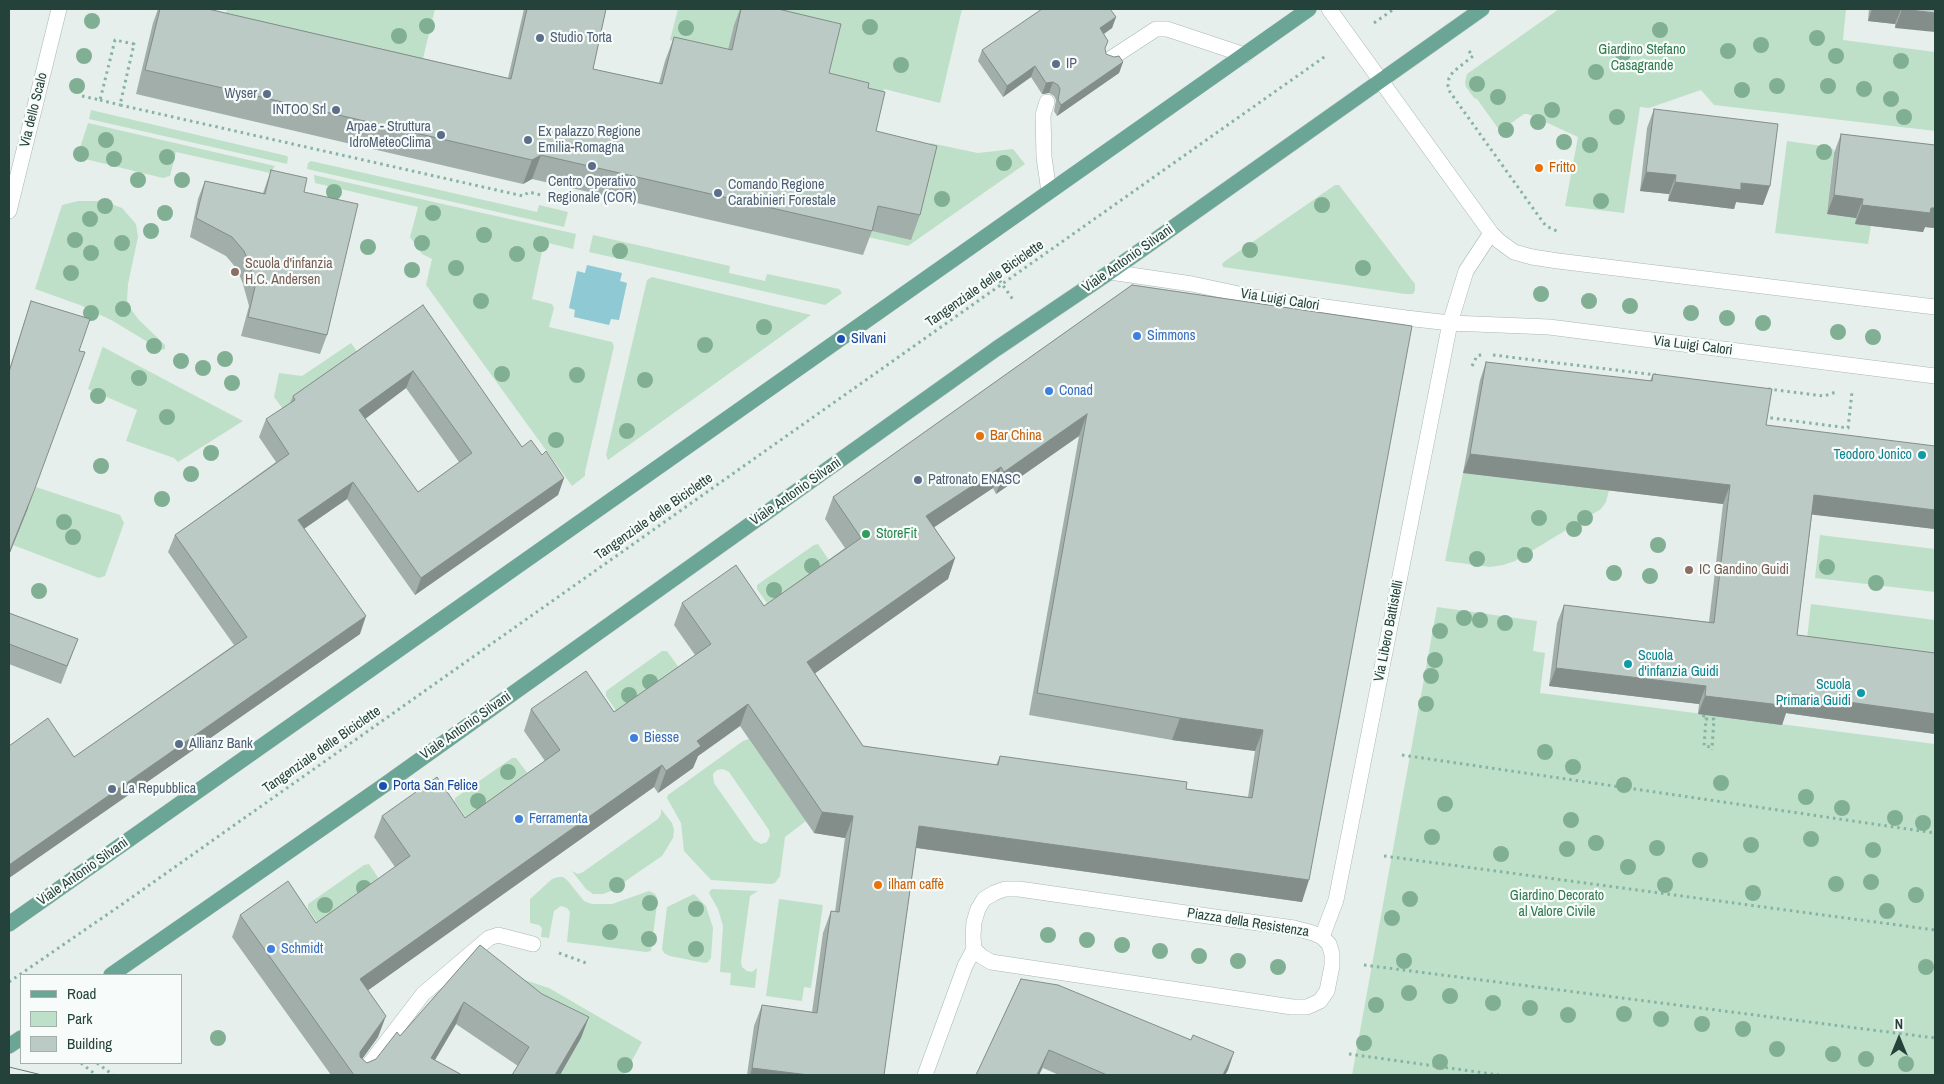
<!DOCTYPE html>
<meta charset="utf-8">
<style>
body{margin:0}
#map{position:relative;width:1944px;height:1084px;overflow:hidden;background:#e6efeb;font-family:"Archivo Narrow",sans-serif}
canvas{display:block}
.frame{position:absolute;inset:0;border:10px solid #24423a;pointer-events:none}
.legend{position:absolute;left:20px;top:974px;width:162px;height:90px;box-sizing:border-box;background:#f7fbf9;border:1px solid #a3b1ad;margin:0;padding:6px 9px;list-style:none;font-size:15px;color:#24423a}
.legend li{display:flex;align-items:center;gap:10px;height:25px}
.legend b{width:25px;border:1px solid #a3b1ad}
.north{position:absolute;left:1874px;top:1014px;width:50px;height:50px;-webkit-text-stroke:4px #f7fbf9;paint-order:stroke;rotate:0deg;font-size:14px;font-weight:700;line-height:20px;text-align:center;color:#24423a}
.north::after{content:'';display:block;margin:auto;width:18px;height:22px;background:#24423a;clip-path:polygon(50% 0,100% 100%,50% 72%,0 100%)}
</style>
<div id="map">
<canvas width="1944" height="1084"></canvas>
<div class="frame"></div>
<ul class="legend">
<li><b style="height:6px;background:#6aa596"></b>Road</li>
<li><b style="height:14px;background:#bfe0c8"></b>Park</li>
<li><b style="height:14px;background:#bbcac4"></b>Building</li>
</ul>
<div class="north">N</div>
</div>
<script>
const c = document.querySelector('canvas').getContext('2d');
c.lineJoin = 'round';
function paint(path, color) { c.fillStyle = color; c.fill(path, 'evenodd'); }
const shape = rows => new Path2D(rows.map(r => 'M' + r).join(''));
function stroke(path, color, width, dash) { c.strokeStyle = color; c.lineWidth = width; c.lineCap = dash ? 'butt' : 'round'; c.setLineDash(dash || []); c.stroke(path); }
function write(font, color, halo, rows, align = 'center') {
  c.font = font + ' "Archivo Narrow",sans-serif'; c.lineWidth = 4.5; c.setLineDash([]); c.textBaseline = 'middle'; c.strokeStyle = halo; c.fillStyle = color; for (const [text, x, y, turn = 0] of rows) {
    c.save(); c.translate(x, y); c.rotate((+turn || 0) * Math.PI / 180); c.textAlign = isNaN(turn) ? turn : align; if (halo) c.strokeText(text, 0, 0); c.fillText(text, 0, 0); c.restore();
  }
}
paint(shape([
 [227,9,435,9,419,75,222,28],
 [678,9,962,9,940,103,884,89,876,117,728,54,670,40],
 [1559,9,1846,9,1843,40,1935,52,1935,131,1714,105,1701,90,1649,108,1640,107,1624,213,1565,206,1578,137,1528,114,1524,114,1500,131,1477,99,1474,98,1466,87,1465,82,1467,74],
 [91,110,287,156,288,158,287,164,89,119],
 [88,123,275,166,270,173,176,152,170,176,163,178,77,157],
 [1787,141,1830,147,1834,150,1827,214,1856,218,1856,224,1871,226,1868,244,1775,233],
 [870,142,927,156,930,143,978,153,1013,149,1025,164,908,246,868,237],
 [311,161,537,212,539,205,568,212,564,227,307,169,308,163],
 [314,175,576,234,573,249,544,242,532,299,552,304,554,308,549,327,612,342,614,346,585,472,585,476,572,486,426,285,432,259,422,254,410,237,418,207,315,183],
 [1335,185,1339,185,1415,284,1415,290,1413,294,1405,294,1223,267,1222,264,1225,261],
 [78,201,103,201,114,205,122,208,136,224,138,237,128,284,127,300,130,308,139,320,165,345,165,349,161,350,113,321,80,305,35,289,62,205],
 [593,235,730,266,729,273,765,281,767,274,839,289,842,293,825,305,589,252],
 [652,277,811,315,608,460,606,455,647,280],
 [351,343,363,360,286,413,274,397,279,373,302,376],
 [103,346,103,347,243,421,178,462,174,458,126,441,137,410,88,389],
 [1463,473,1609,490,1606,502,1601,509,1515,561,1503,565,1490,567,1445,561],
 [36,487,120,515,124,523,105,576,99,578,13,545],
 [1820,535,1935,549,1935,592,1815,578],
 [818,544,831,563,769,606,757,589,757,585,814,545],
 [1811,604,1935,620,1935,663,1806,647],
 [1437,607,1537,621,1533,651,1545,653,1540,693,1935,744,1935,1075,1352,1075],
 [662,651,667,651,680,669,617,712,606,696,606,691],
 [749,739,806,821,785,837,780,876,775,883,771,884,711,880,684,851,681,823,667,798,668,795,743,741],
 [723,769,729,772,769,830,770,835,767,842,761,844,754,840,714,783,713,774,717,770],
 [512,758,516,758,529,775,467,819,455,802,455,798],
 [661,809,672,823,674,830,673,838,662,856,611,891,603,894,593,894,586,889,572,871,578,874,583,872,658,819,661,814],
 [369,864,381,882,319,925,308,909,308,904,364,865],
 [558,877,563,877,568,881,584,901,592,904,612,904,649,891,655,894,657,898,657,904,651,951,646,952,567,942,570,912,567,908,561,906,554,911,549,938,541,937,542,928,539,925,530,923,530,899,552,879],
 [712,889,758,891,750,896,741,962,742,967,747,971,752,972,757,968,755,988,730,985,731,973,720,972,723,926,718,909,710,895,709,892],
 [694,894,706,906,713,928,711,958,708,962,705,963,670,956,664,953,662,949,667,907],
 [779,899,823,905,811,988,804,987,802,1001,766,996],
 [504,973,549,988,642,1042,624,1075,560,1075,581,1038]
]), '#bfe0c8');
paint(shape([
 [587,265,622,273,620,281,627,283,619,320,611,319,609,325,574,317,575,310,569,308,577,271,585,273]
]), '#8ec9d4');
const lane = shape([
 [1110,59,1156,29,1167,29,1245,55],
 [1047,102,1043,115,1044,157,1049,192],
 [361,1075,423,994,489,938,498,935,533,944],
 [925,1075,965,966,974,949]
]);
const street = shape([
 [1329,9,1491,233,1499,241,1514,252,1532,257,1558,261,1935,307],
 [9,211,59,9],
 [1110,272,1192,284,1253,297,1406,318,1450,323,1549,327,1935,376],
 [1005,889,1019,889,1179,912,1294,928,1313,933,1322,937,1329,944,1332,954,1332,966,1327,991,1320,1001,1307,1007,1292,1007,991,962,981,956,974,949,973,936,974,922,978,909,984,899,994,893,1005,889],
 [1322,937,1336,900,1450,323,1466,271,1491,233]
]);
const primary = shape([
 [9,924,1309,9],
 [111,975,383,786,996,349,1110,272,1482,9],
 [9,1046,21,1038]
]);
stroke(lane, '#a8b8b2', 16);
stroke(street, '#a8b8b2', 16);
stroke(primary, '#c2cac8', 16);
stroke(shape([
 [1374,23,1394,9],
 [1469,51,1473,56,1453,72,1449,78,1448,86,1450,92,1540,218,1546,226,1557,231],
 [82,96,100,100,115,40,134,44,120,105,523,196,529,192,541,195],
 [100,100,120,105],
 [992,270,1014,301],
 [1493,355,1656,375],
 [1472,366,1477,356,1484,354],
 [1768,389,1824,396,1836,392],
 [1764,417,1848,428,1852,392],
 [1704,715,1703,719,1714,719,1712,747,1704,746,1706,719,1714,719,1712,750],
 [1402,755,1935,833],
 [1384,856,1935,930],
 [559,953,586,963],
 [1364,965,1935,1038],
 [9,982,121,905,1327,55],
 [1349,1054,1499,1075],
 [81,1063,96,1075],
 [97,1063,113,1075]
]), '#86b3a5', 3, [2.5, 4]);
stroke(lane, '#fff', 15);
stroke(street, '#fff', 15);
stroke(primary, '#6aa596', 15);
stroke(shape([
 [9,1067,42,1075]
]), '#5f7d75', 1);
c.fillStyle = '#80af93';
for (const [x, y] of [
 [92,21],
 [427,26],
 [870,27],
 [686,28],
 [1660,30],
 [399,36],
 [1817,38],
 [1761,45],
 [1728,51],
 [1623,54],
 [84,56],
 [1836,56],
 [1901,61],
 [901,65],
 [1596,72],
 [1477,84],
 [77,86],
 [1777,86],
 [1828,86],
 [1864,89],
 [1742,90],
 [1498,97],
 [1891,99],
 [1552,110],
 [1617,117],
 [1904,117],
 [1538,122],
 [1506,130],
 [106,140],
 [1564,142],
 [1590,145],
 [1824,152],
 [81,154],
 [167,157],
 [114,159],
 [1004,163],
 [138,180],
 [182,180],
 [334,192],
 [942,199],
 [1601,201],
 [1322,205],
 [105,206],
 [165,213],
 [433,213],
 [90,219],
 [151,231],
 [484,235],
 [75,240],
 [122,243],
 [422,243],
 [541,244],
 [368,247],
 [1250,250],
 [620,251],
 [91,253],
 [517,254],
 [456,268],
 [1363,268],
 [412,270],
 [71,273],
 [1541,294],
 [481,301],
 [1589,301],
 [1630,306],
 [123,309],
 [91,313],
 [1691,313],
 [1727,318],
 [1763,323],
 [764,327],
 [1838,332],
 [1873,337],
 [705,345],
 [154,346],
 [225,359],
 [181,361],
 [203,368],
 [502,374],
 [577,375],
 [139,378],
 [645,380],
 [232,383],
 [98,396],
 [167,417],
 [627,431],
 [556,440],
 [211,453],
 [101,466],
 [191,474],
 [162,499],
 [1539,518],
 [1585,518],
 [64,522],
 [1574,529],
 [73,537],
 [1658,545],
 [1525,555],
 [1477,559],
 [812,566],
 [1827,567],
 [1614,573],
 [1650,576],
 [1876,583],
 [774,590],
 [39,591],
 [1464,618],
 [1480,620],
 [1505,623],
 [1440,631],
 [1435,660],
 [1431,676],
 [650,682],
 [629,695],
 [1426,704],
 [1545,752],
 [1573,767],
 [508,772],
 [1721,783],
 [1624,785],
 [1806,797],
 [478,801],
 [1445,804],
 [1842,808],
 [1895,818],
 [1571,820],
 [1923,823],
 [1432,837],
 [1811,839],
 [1596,843],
 [1751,845],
 [1657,848],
 [1567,849],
 [1873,850],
 [1501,854],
 [1700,860],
 [1628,867],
 [1871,882],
 [1836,884],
 [617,885],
 [1665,885],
 [364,888],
 [1753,893],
 [1916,895],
 [1410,899],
 [650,903],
 [325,905],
 [696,909],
 [1887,911],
 [1392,918],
 [610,932],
 [1048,935],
 [649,939],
 [1087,940],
 [1122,945],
 [696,949],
 [1160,951],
 [1199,956],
 [1238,961],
 [1404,961],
 [1278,967],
 [1926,967],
 [1409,993],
 [1450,996],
 [1493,1003],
 [1376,1005],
 [1530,1008],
 [1624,1014],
 [1568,1015],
 [1661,1019],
 [1702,1024],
 [1743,1029],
 [218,1038],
 [1364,1043],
 [1777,1049],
 [1833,1054],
 [1866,1059],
 [1440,1062],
 [1906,1064],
 [625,1065]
]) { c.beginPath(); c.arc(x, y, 8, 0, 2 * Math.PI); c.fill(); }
paint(shape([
 [158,9,208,9,508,78,524,9,606,9,593,69,659,83,665,61,674,37,728,50,734,25,740,9,778,9,829,73,868,88,876,131,920,215,911,240,872,231,863,255,532,179,523,184,136,94,153,23],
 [1869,9,1935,9,1895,28,1895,24,1868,21],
 [1116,17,1112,28,1104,34,1105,50,1106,54,1123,62,1119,73,1057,116,1054,111,1056,100,1054,96,1049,93,1042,94,1031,77,1003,97,978,61,982,50],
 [1654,109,1763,205,1736,202,1734,209,1668,201,1669,194,1640,191,1647,128],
 [1841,134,1935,145,1935,228,1925,227,1923,232,1855,224,1856,218,1827,214,1834,153],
 [271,170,304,192,327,335,320,354,241,336,249,306,243,284,237,269,226,256,190,237,198,199,205,181,263,193],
 [1132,285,1412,326,1302,902,916,848,884,1075,747,1075,754,1026,762,1005,812,1012,823,933,831,911,835,912,845,838,814,833,740,726,698,756,693,768,658,793,654,787,368,990,378,1037,362,1059,367,1063,376,1059,400,1036,480,945,581,1038,560,1075,512,1075,518,1066,456,1024,435,1060,462,1075,331,1075,232,937,240,915,316,923,395,867,374,837,382,816,465,818,545,761,524,731,531,709,614,712,695,655,674,625,682,603,764,606,845,548,825,519,833,497],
 [1079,436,1029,715,1172,740,1255,751,1248,797,1186,789,1000,756,996,765,863,746,815,673,948,579,955,558,934,527,993,488,996,494],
 [31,301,28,508,9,555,9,370],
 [423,305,522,447,542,455,564,478,558,495,415,595,347,499,304,529,360,634,9,878,9,746,74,757,234,645,168,552,175,535,276,462,259,437,266,419,290,403,293,396],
 [406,388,459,462,418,492,365,419],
 [1486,362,1650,381,1653,374,1766,425,1935,529,1812,514,1797,635,1935,653,1935,734,1786,713,1782,725,1698,714,1699,704,1549,686,1557,623,1564,605,1709,622,1723,504,1463,473,1480,380],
 [9,613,78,639,61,684,9,664],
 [1021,979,1228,1070,1225,1075,1059,1075,1043,1068,1039,1075,976,1075]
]), '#a1aea9');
paint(shape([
 [1872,9,1901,9,1895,24,1868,21],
 [1902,9,1935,13,1935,32,1895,28],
 [1116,17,1112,28,1096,39,1100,28],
 [1123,62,1119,73,1057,116,1061,105],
 [1035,66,1031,77,1003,97,1007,86],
 [1053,82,1049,93,1042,94,1046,83],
 [541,155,532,179,523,184,532,160],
 [1646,172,1676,175,1669,194,1640,191],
 [1675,182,1741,183,1770,186,1763,205,1736,202,1734,209,1668,201],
 [1834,195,1863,199,1856,218,1827,214],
 [1862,205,1935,208,1935,228,1925,227,1923,232,1855,224],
 [413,371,406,388,353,428,359,410],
 [1087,414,1079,436,996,494,1004,472],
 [1470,454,1730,485,1723,504,1463,473],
 [1001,467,993,488,918,538,926,516],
 [564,478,558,495,415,595,421,578],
 [353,482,347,499,292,537,298,520],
 [34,491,28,508,9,555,9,553],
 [1814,495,1935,510,1935,529,1807,514],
 [955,558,948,579,800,684,807,662],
 [366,616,360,634,9,878,9,865],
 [1556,668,1706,686,1699,704,1549,686],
 [1790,694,1935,714,1935,734,1786,713,1782,725,1698,714,1705,696],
 [748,704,740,726,698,756,693,768,658,793,666,771,697,741],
 [1180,718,1263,730,1255,751,1172,740],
 [662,765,654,787,353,1001,360,979],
 [822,812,853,816,845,838,814,833],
 [919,826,1309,880,1302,902,911,847],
 [464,1002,456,1024,426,1075,431,1058],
 [386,1016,378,1037,352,1073,360,1052],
 [589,1017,581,1038,560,1075,555,1075],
 [1049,1050,1039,1075,1037,1075],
 [1234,1052,1228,1070,1225,1075,1223,1075],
 [752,1068,809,1075,750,1075]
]), '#838d89');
const building = shape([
 [160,9,208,9,511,79,527,9,606,9,593,69,662,84,674,37,732,50,741,9,778,9,841,24,829,73,869,83,868,88,885,92,876,131,937,146,920,215,878,206,872,231,541,155,532,160,145,70,160,9],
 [1042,9,1110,9,1116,17,1100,28,1108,41,1105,48,1106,54,1114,57,1119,56,1123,62,1061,105,1058,100,1060,89,1058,85,1053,82,1046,83,1035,66,1007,86,982,50,1042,9],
 [1902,9,1935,9,1935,13,1902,9],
 [1654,109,1778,124,1770,186,1741,183,1741,190,1675,182,1676,175,1646,172,1654,109],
 [1841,134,1935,145,1935,208,1931,208,1930,213,1862,205,1863,199,1834,195,1841,134],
 [271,170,307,178,304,192,358,204,327,335,248,317,255,287,250,265,244,251,232,237,196,218,205,181,265,194,271,170],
 [1132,285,1412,326,1309,880,919,826,884,1075,809,1075,752,1068,762,1005,817,1013,831,911,839,912,853,816,822,812,748,704,697,741,701,746,666,771,662,765,360,979,386,1016,360,1052,360,1057,367,1063,376,1059,397,1032,400,1036,480,945,542,994,589,1017,555,1075,512,1075,529,1047,464,1002,431,1058,462,1075,354,1075,240,915,288,881,316,923,410,856,382,816,437,777,465,818,560,750,531,709,586,671,614,712,711,644,682,603,736,565,764,606,861,538,833,497,1132,285],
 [1087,414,1037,693,1180,718,1263,730,1252,798,1186,789,1187,782,1000,756,998,765,863,746,807,662,955,558,926,516,1001,467,1004,472,1087,414],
 [31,301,90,319,79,351,85,352,34,491,9,553,9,372,31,301],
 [423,305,522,447,531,440,542,455,546,451,564,478,421,578,353,482,298,520,366,616,9,865,9,746,48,718,74,757,247,637,175,535,289,454,266,419,295,400,293,396,423,305],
 [413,371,472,453,418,492,359,410,413,371],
 [1486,362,1652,381,1653,374,1772,389,1766,425,1935,446,1935,510,1814,495,1797,635,1935,653,1935,714,1790,694,1789,706,1705,696,1706,686,1556,668,1564,605,1714,623,1730,485,1470,454,1486,362],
 [9,613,78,639,67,666,9,644,9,613],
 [1021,979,1058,985,1191,1040,1193,1035,1234,1052,1223,1075,1107,1075,1049,1050,1037,1075,976,1075,1021,979]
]);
paint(building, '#bbcac4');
stroke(building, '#838d89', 1);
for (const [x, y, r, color] of [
 [540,38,5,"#5c6f8a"],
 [1056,64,5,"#5c6f8a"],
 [267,94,5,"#5c6f8a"],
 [336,110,5,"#5c6f8a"],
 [441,135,5,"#5c6f8a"],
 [528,140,5,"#5c6f8a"],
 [592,166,5,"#5c6f8a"],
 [1539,168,5,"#e8710a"],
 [718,193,5,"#5c6f8a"],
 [235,272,5,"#8d6e63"],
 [1137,336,5,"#3f7fe0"],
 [841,339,5,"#1a4fb4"],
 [1049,391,5,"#3f7fe0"],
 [980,436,5,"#e8710a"],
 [1922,455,5,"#0f9aa8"],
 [918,480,5,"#5c6f8a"],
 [866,534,5,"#2e9e5b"],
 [1689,570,5,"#8d6e63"],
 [1628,664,5,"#0f9aa8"],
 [1861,693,5,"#0f9aa8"],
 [634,738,5,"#3f7fe0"],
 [179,744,5,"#5c6f8a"],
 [383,786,5,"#1a4fb4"],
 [112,789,5,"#5c6f8a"],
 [519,819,5,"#3f7fe0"],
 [878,885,5,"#e8710a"],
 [271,949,5,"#3f7fe0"]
]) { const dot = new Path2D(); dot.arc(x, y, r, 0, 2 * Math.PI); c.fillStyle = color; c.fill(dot); stroke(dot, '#f7fbf9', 2); }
write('14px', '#4e5e75', '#f7fbf9', [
 ["Studio Torta",550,38],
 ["IP",1066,64],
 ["Wyser",257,94,"right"],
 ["INTOO Srl",326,110,"right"],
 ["Arpae - Struttura",431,127,"right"],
 ["IdroMeteoClima",431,143,"right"],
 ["Ex palazzo Regione",538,132],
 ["Emilia-Romagna",538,148],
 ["Centro Operativo",592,182,"center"],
 ["Regionale (COR)",592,198,"center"],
 ["Comando Regione",728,185],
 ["Carabinieri Forestale",728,201],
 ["Patronato ENASC",928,480],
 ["Allianz Bank",189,744],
 ["La Repubblica",122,789]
], 'left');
write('14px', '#2d7a4b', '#f7fbf9', [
 ["Giardino Stefano",1642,50],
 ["Casagrande",1642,66],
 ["Giardino Decorato",1557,896],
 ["al Valore Civile",1557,912]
]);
write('14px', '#24423a', '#f7fbf9', [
 ["Via dello Scalo",34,110,-76],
 ["Viale Antonio Silvani",1128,259,-35],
 ["Tangenziale delle Biciclette",985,284,-35],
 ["Via Luigi Calori",1280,300,9],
 ["Via Luigi Calori",1693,346,7],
 ["Viale Antonio Silvani",796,492,-35],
 ["Tangenziale delle Biciclette",654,517,-35],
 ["Via Libero Battistelli",1389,631,-79],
 ["Viale Antonio Silvani",466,726,-35],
 ["Tangenziale delle Biciclette",322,750,-35],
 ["Viale Antonio Silvani",83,872,-35],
 ["Piazza della Resistenza",1248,923,9]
]);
write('14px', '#c56008', '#f7fbf9', [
 ["Fritto",1549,168],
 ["Bar China",990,436],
 ["ilham caffè",888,885]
], 'left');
write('14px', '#785e54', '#f7fbf9', [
 ["Scuola d'infanzia",245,264],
 ["H.C. Andersen",245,280],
 ["IC Gandino Guidi",1699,570]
], 'left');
write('14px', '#366cbe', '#f7fbf9', [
 ["Simmons",1147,336],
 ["Conad",1059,391],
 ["Biesse",644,738],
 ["Ferramenta",529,819],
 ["Schmidt",281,949]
], 'left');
write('14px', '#164399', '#f7fbf9', [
 ["Silvani",851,339],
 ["Porta San Felice",393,786]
], 'left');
write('14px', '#0d838f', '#f7fbf9', [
 ["Teodoro Jonico",1912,455],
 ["Scuola",1638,656,"left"],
 ["d'infanzia Guidi",1638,672,"left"],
 ["Scuola",1851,685],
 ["Primaria Guidi",1851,701]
], 'right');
write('14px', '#27864d', '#f7fbf9', [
 ["StoreFit",876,534]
], 'left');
</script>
